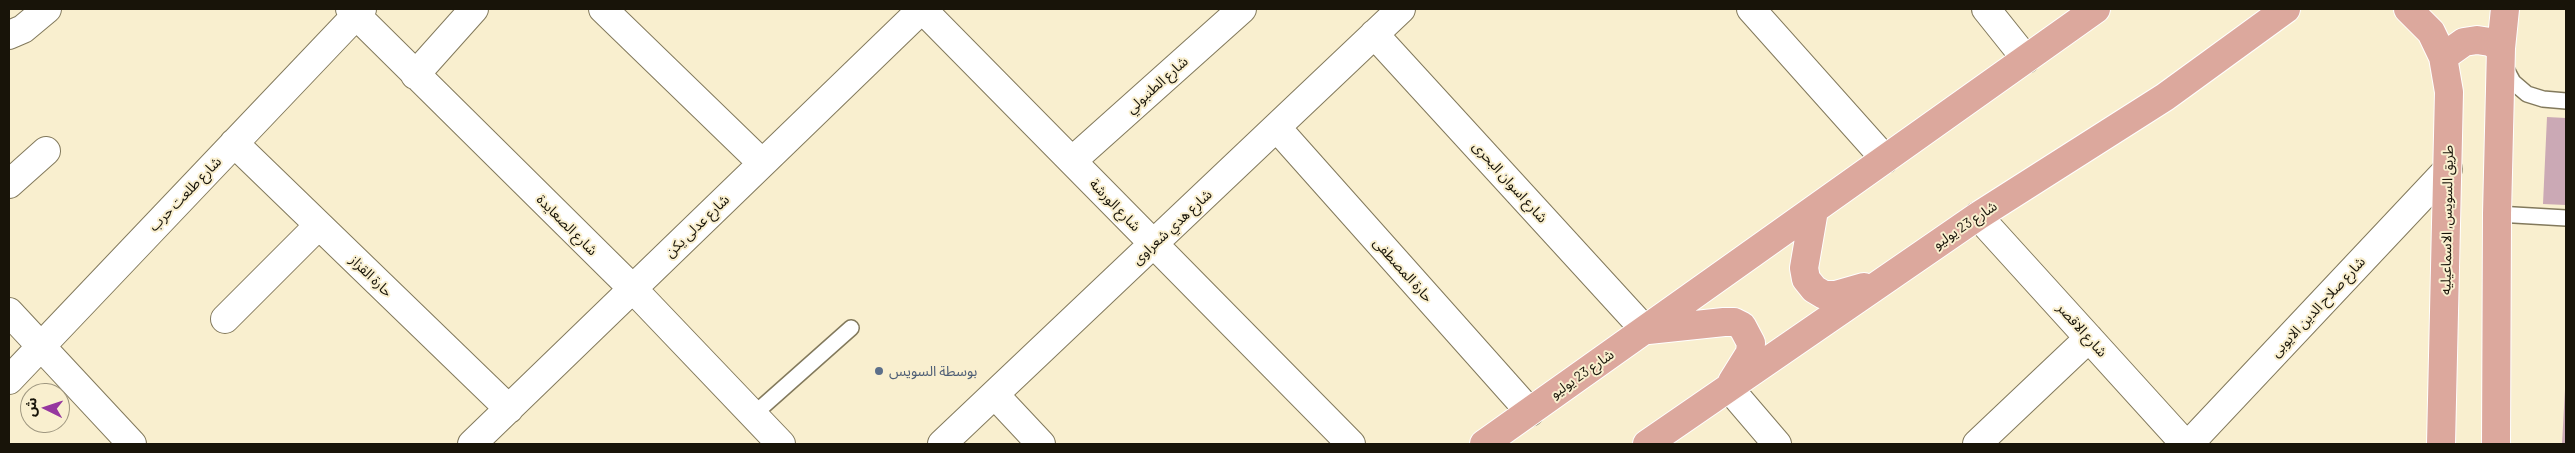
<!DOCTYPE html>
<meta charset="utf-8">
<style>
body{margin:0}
#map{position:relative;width:2575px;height:453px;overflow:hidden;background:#f9efcf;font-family:Barlow,"Noto Sans Arabic",sans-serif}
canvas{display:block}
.frame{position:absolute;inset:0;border:10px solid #181409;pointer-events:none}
.north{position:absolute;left:20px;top:383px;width:50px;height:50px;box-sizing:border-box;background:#f9efcf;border:1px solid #9f9780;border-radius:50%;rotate:274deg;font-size:14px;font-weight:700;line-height:20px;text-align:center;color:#181409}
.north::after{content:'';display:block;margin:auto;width:18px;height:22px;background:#96379f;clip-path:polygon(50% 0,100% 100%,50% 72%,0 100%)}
</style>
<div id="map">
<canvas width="2575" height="453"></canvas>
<div class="frame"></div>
<div class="north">ش</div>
</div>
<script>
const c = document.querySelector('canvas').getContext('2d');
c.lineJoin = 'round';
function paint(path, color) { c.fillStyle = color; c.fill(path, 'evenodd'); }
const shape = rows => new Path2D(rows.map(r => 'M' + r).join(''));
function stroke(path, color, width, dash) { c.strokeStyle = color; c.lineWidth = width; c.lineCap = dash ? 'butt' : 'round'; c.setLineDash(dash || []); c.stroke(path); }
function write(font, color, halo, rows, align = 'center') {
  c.font = font + ' Barlow,"Noto Sans Arabic",sans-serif'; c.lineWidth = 4; c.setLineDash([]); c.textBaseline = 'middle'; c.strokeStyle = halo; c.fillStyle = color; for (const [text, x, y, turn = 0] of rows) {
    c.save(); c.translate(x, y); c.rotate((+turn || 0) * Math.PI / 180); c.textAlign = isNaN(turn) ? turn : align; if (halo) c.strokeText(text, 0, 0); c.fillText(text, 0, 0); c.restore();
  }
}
paint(shape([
 [2547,117,2566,118,2566,205,2543,204],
 [2565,389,2566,444,2562,444]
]), '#cba9b5');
const service = shape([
 [2505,67,2513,82,2527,94,2543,99,2566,101],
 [2497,214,2566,218],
 [753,415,851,328]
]);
const minor = shape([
 [350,9,633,289,781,444],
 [603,9,762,163],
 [922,9,1351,444],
 [1751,9,1885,159],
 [1986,9,2026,59],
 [1374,34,1645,330],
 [9,35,23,29,47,9],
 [415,75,474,9],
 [1277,128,1530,412],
 [234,143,509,409],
 [1072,161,1242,9],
 [9,184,46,151],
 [1978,216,2185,444],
 [9,312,132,444],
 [225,319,318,226],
 [9,380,362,9],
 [1729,388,1777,444],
 [995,395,1041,444],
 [472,444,922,9],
 [942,444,1401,9],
 [1977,444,2089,338]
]);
const tertiary = shape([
 [2189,444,2448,169]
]);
const primary = shape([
 [2408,9,2431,32,2443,57,2449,92,2441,444],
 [2443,57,2464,42,2477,40,2490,42,2501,48],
 [1814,210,1804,268,1806,279,1814,289,1824,295,1836,295,1864,287],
 [1648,330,1724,322,1734,322,1742,326,1751,343,1750,353,1732,382],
 [1484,444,2096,9],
 [1647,444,1978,216,2165,97,2286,9],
 [2496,444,2497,214,2501,48,2505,9]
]);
stroke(service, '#82795c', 18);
stroke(minor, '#82795c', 30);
stroke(tertiary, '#82795c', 30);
stroke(primary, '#fff', 30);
stroke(service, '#fff', 15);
stroke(minor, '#fff', 28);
stroke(tertiary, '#fff', 28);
stroke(primary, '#dca89d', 28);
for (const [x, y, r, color] of [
 [879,371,5,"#5c6f8a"]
]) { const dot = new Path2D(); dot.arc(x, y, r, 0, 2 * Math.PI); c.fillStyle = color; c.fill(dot); stroke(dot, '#f9efcf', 2); }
write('14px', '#181409', '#f9efcf', [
 ["شارع الطنبولي",1157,85,-42],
 ["شارع اسوان البحرى",1510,182,48],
 ["شارع طلعت حرب",185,194,-46],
 ["شارع الورشة",1115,205,46],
 ["طريق السويس, الاسماعيليه",2447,220,-89],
 ["شارع الصعايدة",567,225,45],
 ["شارع 23 يوليو",1965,225,-34],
 ["شارع عدلى يكن",697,226,-44],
 ["شارع هدي شعراوى",1172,227,-43],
 ["حارة المصطفى",1403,270,48],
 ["حارة القزاز",371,276,44],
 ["شارع صلاح الدين الايوبى",2318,307,-47],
 ["شارع الاقصر",2082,330,48],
 ["شارع 23 يوليو",1582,374,-35]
]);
write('14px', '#4e5e75', '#f9efcf', [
 ["بوسطة السويس",889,371]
], 'left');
</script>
